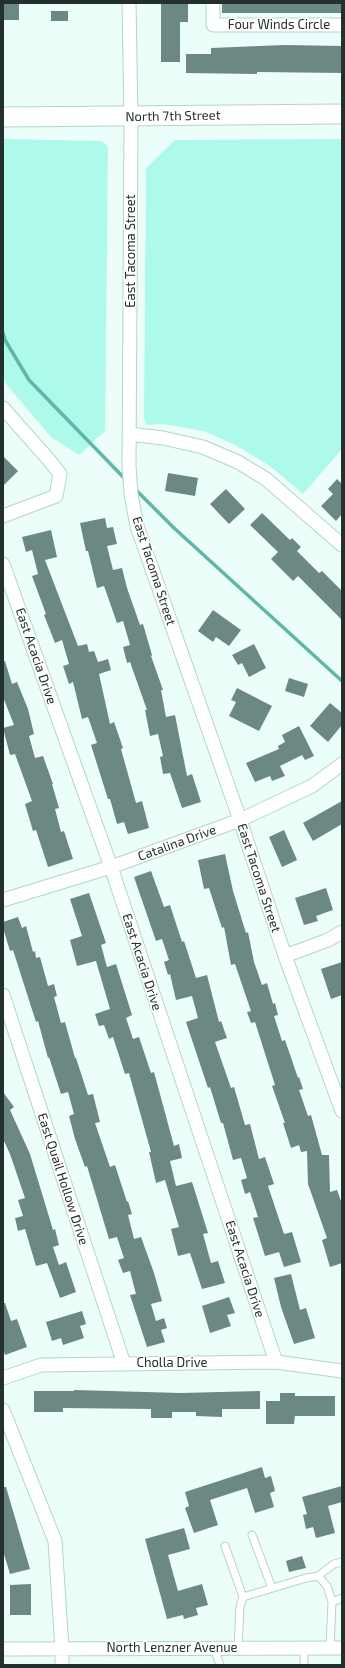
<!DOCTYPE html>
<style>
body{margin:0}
#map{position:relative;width:345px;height:1668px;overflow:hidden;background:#ecfefa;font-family:"Exo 2",sans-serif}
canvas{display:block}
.frame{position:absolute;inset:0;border:4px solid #24302e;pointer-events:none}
</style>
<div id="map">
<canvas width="345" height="1668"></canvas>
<div class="frame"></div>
</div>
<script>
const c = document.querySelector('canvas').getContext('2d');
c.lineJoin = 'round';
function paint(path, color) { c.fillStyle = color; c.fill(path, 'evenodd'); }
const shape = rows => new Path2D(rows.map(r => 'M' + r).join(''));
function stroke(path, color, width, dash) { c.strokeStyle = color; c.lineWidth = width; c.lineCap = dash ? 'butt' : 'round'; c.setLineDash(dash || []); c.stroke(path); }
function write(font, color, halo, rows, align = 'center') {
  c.font = font + ' "Exo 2",sans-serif'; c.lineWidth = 3; c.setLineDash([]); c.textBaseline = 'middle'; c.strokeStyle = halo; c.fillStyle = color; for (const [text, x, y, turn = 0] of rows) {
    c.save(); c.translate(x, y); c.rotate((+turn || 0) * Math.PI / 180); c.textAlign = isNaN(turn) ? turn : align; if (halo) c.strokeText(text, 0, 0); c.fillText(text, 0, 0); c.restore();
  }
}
paint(shape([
 [3,139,101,141,108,146,105,431,79,455,51,437,7,385,3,378],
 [342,139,342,449,303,494,270,466,235,445,204,431,163,424,147,425,144,419,146,168,175,140]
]), '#adf9ea');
stroke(shape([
 [3,333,5,340,29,380,127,481],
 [134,488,174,528,342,681]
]), '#60b7a8', 3.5);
paint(shape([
 [3,3,19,3,19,20,3,20],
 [161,3,188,3,188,22,180,22,180,62,161,62],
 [222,3,342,3,342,13,222,13],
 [51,11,68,11,68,21,51,21],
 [284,45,342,46,342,73,257,72,257,74,186,73,186,54,211,54,211,48],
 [3,456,18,471,3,486],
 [168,473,198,478,195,496,165,491],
 [337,479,342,484,342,514,336,521,321,506,333,494,328,489],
 [226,489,245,509,229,524,210,504],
 [262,513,290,540,292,538,301,547,297,551,319,573,322,571,342,591,342,620,298,576,293,581,271,559,278,552,250,525],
 [105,518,107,528,113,527,117,544,107,546,113,570,122,568,127,588,140,625,143,624,152,655,151,656,163,690,161,690,166,717,175,715,187,776,192,774,201,802,182,808,170,773,163,774,160,757,163,756,158,734,150,736,145,710,147,710,130,662,127,663,123,647,130,645,123,621,117,623,104,586,97,588,88,551,86,551,80,523],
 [51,530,57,557,45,560,78,646,87,644,89,652,94,651,98,662,108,659,111,670,99,674,110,724,114,722,123,748,121,749,136,803,142,801,149,828,128,834,124,822,117,824,110,799,108,799,91,745,97,743,88,717,82,719,73,682,69,684,63,666,69,664,62,640,55,643,44,615,46,614,32,576,38,574,32,550,26,552,22,537],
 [213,610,241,630,229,646,216,637,213,642,198,631],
 [254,644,266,668,249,677,242,663,238,665,232,655],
 [3,661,5,661,12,684,17,682,28,709,34,734,29,736,35,758,43,756,53,784,52,784,59,808,55,809,61,832,64,831,73,859,48,867,36,830,33,831,25,804,32,801,15,754,10,755,3,728,14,725,3,697],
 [289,678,308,684,304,697,285,691],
 [237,688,272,706,259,731,229,716,236,702,231,700],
 [330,703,342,713,342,725,328,742,310,726],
 [299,726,314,756,305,760,302,755,280,766,285,776,272,781,270,776,255,782,246,763,279,749,278,746,285,742,282,735],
 [342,801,342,824,313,841,303,823],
 [284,830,297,860,282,867,269,837],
 [225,854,233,891,246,933,248,932,254,962,262,985,267,983,273,1004,275,1003,278,1015,274,1016,282,1041,285,1040,298,1078,299,1077,303,1089,299,1090,308,1116,311,1115,322,1155,329,1155,330,1192,337,1190,342,1204,342,1263,330,1267,322,1240,327,1238,308,1184,307,1151,301,1152,299,1145,291,1148,283,1123,285,1123,272,1086,275,1085,255,1022,251,1023,247,1012,251,1011,235,964,231,965,224,927,222,928,209,888,204,889,198,860],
 [151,871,164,907,170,905,182,942,184,941,196,978,207,975,219,1022,221,1021,227,1038,215,1042,231,1088,234,1087,245,1125,250,1124,259,1159,265,1157,274,1184,268,1186,284,1234,292,1232,301,1262,284,1267,279,1252,265,1256,253,1218,258,1217,250,1192,245,1194,241,1180,247,1178,241,1158,233,1160,223,1123,221,1123,210,1087,208,1088,186,1022,198,1018,192,996,176,1000,170,974,168,975,164,962,169,960,162,939,156,941,134,877],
 [326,888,333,910,316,916,318,921,304,925,295,898],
 [89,893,106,943,101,945,107,967,116,964,132,1015,126,1018,133,1039,139,1037,151,1073,154,1072,174,1146,179,1144,182,1158,170,1161,176,1186,192,1182,208,1233,203,1234,211,1263,218,1261,225,1283,202,1289,190,1253,178,1256,171,1229,179,1227,165,1180,156,1183,149,1152,151,1152,129,1073,125,1074,113,1037,109,1039,104,1025,99,1026,95,1014,110,1009,96,961,77,966,70,940,82,936,70,899],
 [18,917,22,928,26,926,33,952,35,951,36,958,40,957,48,986,54,984,57,996,54,997,61,1023,65,1022,75,1058,76,1058,88,1095,93,1094,100,1122,95,1123,110,1167,115,1165,127,1202,128,1201,132,1214,128,1215,134,1239,141,1237,154,1273,162,1301,151,1304,156,1321,164,1318,167,1328,161,1330,165,1342,147,1347,130,1295,136,1294,130,1271,123,1273,118,1260,124,1258,117,1237,109,1239,87,1166,85,1167,75,1139,69,1116,74,1114,68,1092,61,1094,49,1057,48,1058,38,1021,36,1022,13,950,10,951,3,928,3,922],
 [342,962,342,995,331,999,321,969],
 [3,1092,14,1107,10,1110,30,1154,53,1230,55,1229,59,1245,53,1247,59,1265,66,1262,76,1292,60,1298,47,1263,36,1266,25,1229,18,1231,15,1218,23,1216,18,1200,25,1198,10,1154,3,1139],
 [291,1274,300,1310,306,1308,315,1338,294,1344,281,1307,274,1278],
 [229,1297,235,1313,227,1315,231,1326,210,1333,202,1306],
 [3,1303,5,1303,11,1321,17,1319,27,1347,5,1355,3,1348],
 [82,1311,86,1324,80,1326,84,1338,63,1345,61,1338,52,1341,46,1322],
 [74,1390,181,1393,260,1391,260,1409,222,1409,222,1417,196,1416,196,1412,172,1412,172,1418,151,1418,151,1409,63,1408,63,1412,34,1412,34,1391,74,1391],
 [280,1393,295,1393,295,1396,335,1396,335,1416,295,1416,294,1424,266,1424,266,1401,280,1401],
 [262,1467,265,1478,271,1476,275,1491,270,1493,274,1507,255,1513,247,1488,210,1500,218,1525,194,1533,185,1508,189,1506,185,1492],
 [342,1486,342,1502,328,1506,335,1533,316,1538,313,1527,306,1529,303,1515,307,1514,302,1497],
 [3,1487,6,1487,30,1569,10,1574,3,1551],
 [184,1528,190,1549,168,1555,178,1591,202,1584,208,1605,196,1608,198,1615,184,1619,183,1615,167,1619,145,1539],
 [302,1556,306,1568,289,1572,286,1561],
 [31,1584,31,1615,10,1615,10,1585]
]), '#6b8882');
const lane = shape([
 [252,1535,272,1588],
 [225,1546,243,1597],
 [318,1576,334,1564,342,1562],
 [214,1648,220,1665],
 [238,1648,240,1607,243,1597,306,1578,318,1576,327,1586,332,1602],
 [330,1648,332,1602,342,1598],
 [304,1665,304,1648]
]);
const street = shape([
 [129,3,131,117,129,466,131,494,137,526,240,820,285,956,342,1111],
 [213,3,213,25,342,25],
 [3,408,49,460,60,474,56,496,3,516],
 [129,434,163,438,203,447,238,462,266,479,342,545],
 [3,564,111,867,276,1362],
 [3,900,111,867,240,820,312,786,342,764],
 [285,956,328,940,342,932],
 [3,995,124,1364],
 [3,1378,41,1365,276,1362,342,1371],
 [3,1410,55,1541,62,1648,62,1665],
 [3,1649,342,1648]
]);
const secondary = shape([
 [3,117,342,114]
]);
stroke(lane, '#b5d3cd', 9);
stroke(street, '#b5d3cd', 15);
stroke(secondary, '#b5d3cd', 21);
stroke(lane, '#fff', 7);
stroke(street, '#fff', 13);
stroke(secondary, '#fff', 19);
write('13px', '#24302e', '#fff', [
 ["Four Winds Circle",279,25],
 ["North 7th Street",173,116,-1],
 ["East Tacoma Street",131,251,-90],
 ["East Tacoma Street",154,571,72],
 ["East Acacia Drive",36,656,71],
 ["Catalina Drive",177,843,-20],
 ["East Tacoma Street",259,878,72],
 ["East Acacia Drive",142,962,72],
 ["East Quail Hollow Drive",63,1179,72],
 ["East Acacia Drive",245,1269,72],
 ["Cholla Drive",172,1363],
 ["North Lenzner Avenue",172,1648]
]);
</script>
